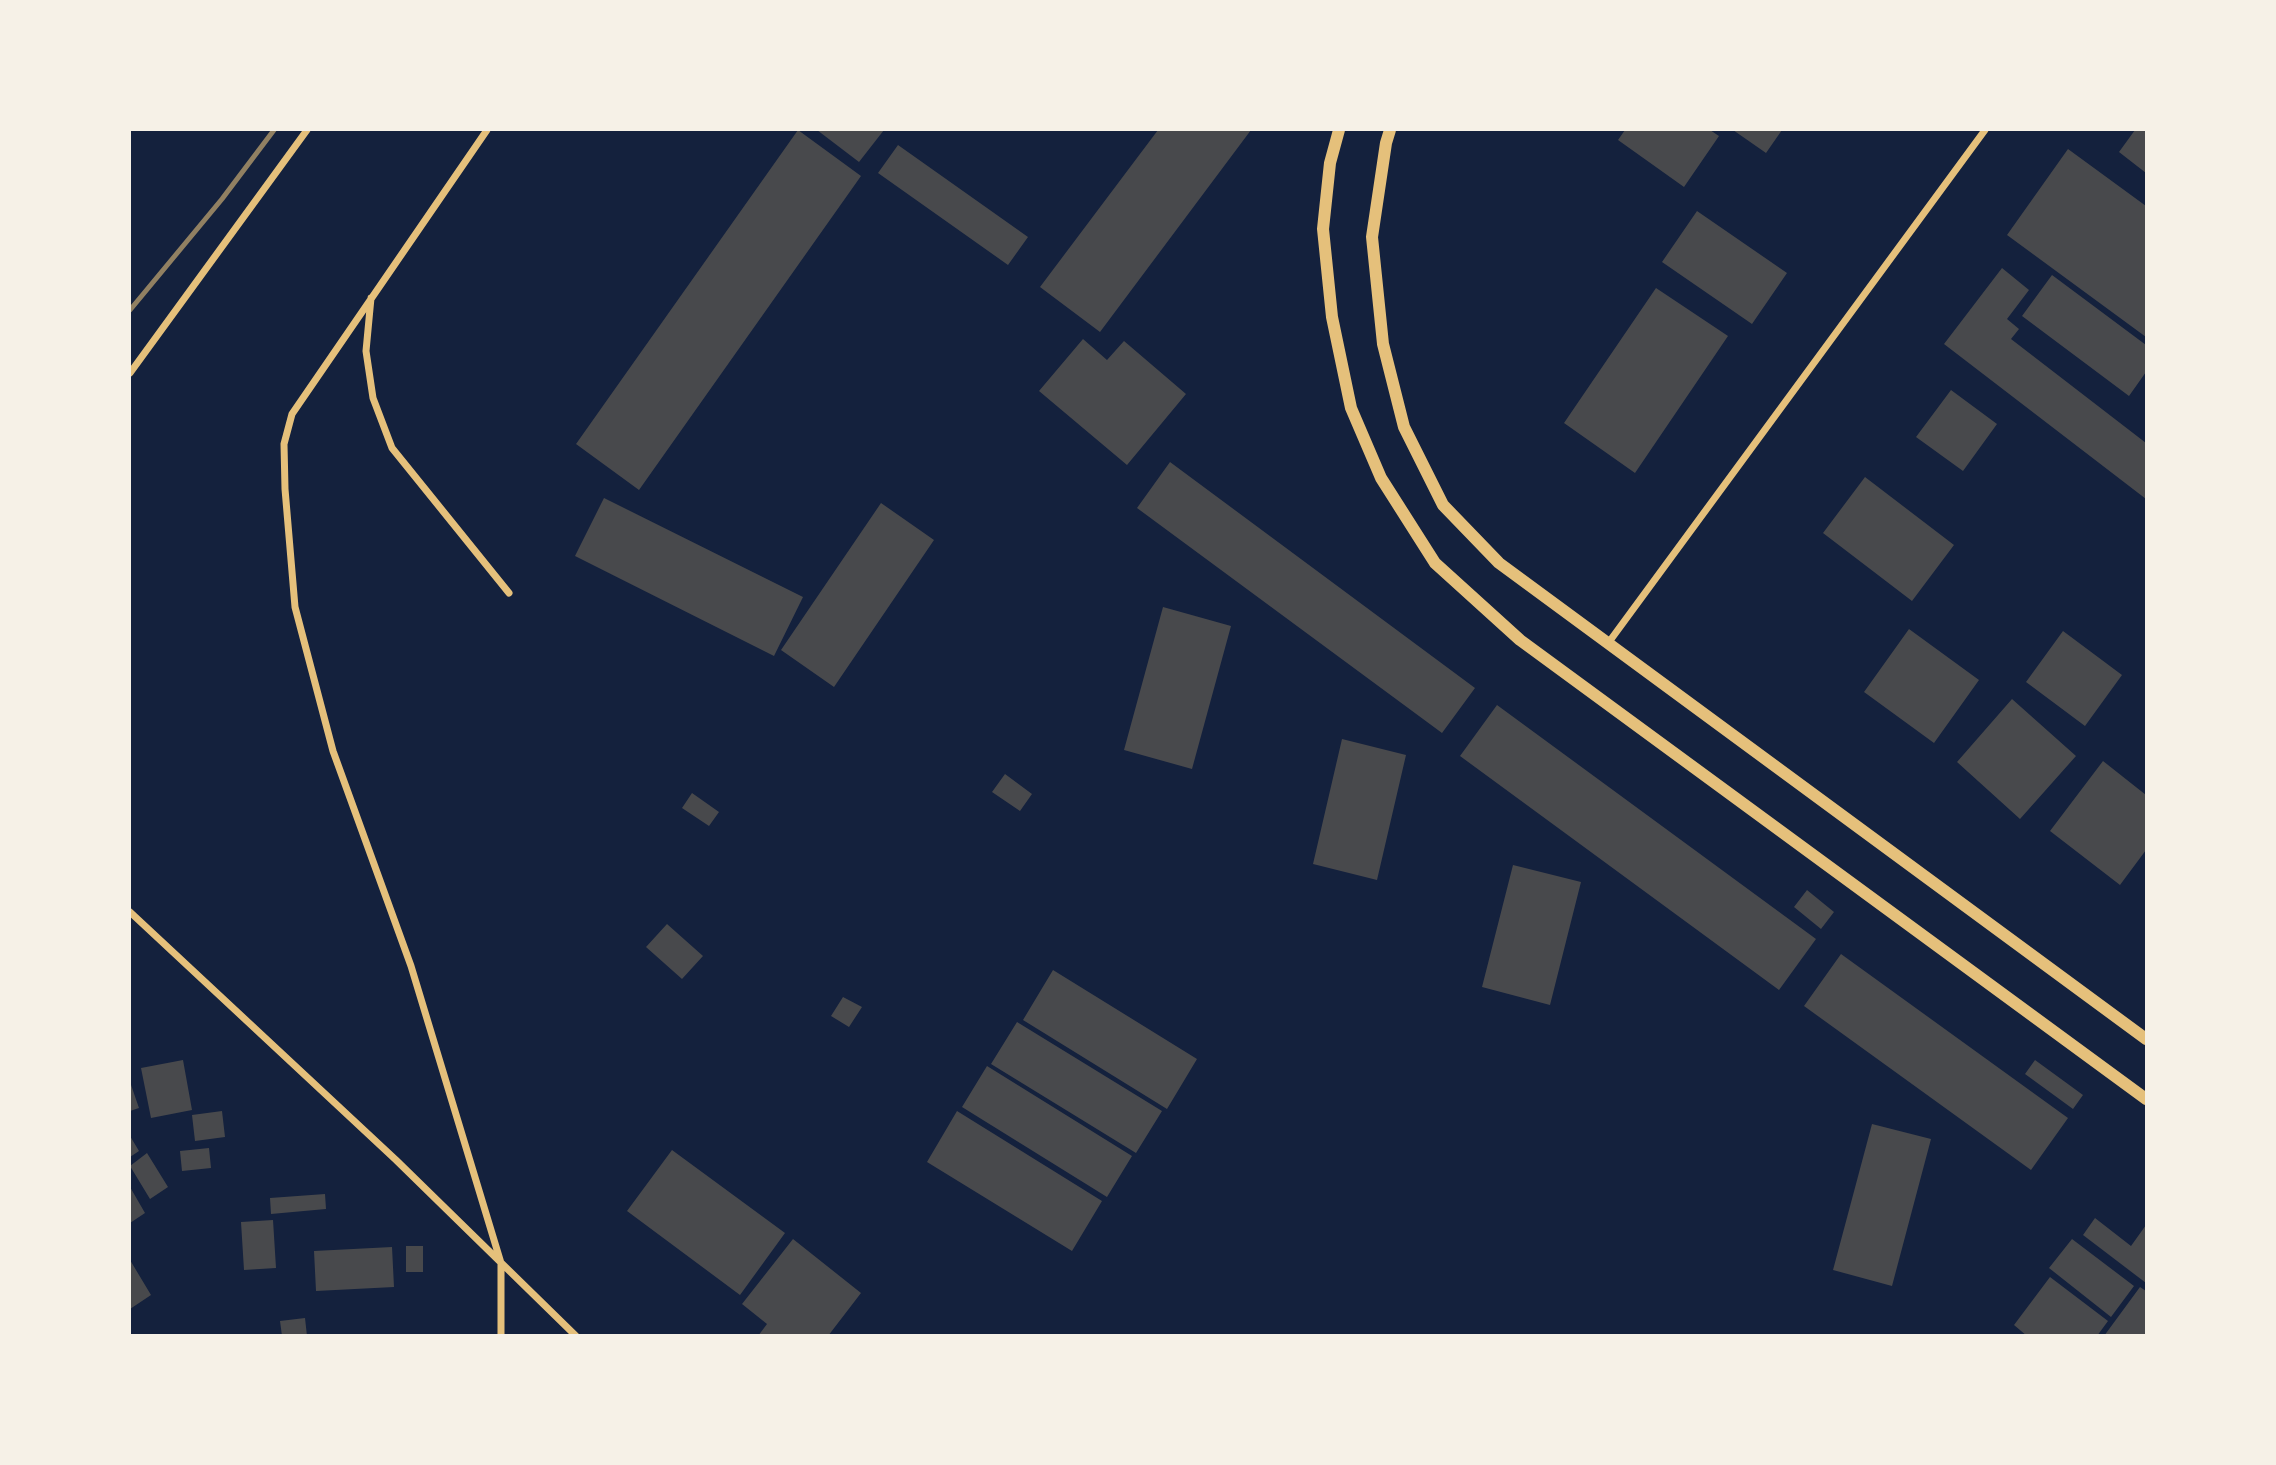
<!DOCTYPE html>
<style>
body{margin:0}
#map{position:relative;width:2276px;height:1465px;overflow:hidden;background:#14213d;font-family:"Golos Text",sans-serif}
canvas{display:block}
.frame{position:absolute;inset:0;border:131px solid #f6f1e7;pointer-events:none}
</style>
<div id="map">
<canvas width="2276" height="1465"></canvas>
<div class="frame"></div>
</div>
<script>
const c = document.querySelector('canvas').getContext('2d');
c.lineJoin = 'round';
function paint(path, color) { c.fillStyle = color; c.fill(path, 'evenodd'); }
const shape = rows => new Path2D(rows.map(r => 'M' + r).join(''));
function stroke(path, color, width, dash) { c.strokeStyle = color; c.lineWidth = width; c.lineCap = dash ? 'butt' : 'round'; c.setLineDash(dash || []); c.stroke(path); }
paint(shape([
 [798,130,861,176,639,490,576,444],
 [817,130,884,130,859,162],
 [1158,130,1251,130,1100,332,1040,287],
 [1625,130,1710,130,1719,136,1684,187,1618,140],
 [1733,130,1782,130,1766,153],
 [2135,130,2146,130,2146,173,2119,152],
 [898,145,1028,237,1008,265,878,173],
 [2068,149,2146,206,2146,337,2007,235],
 [1697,211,1787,273,1752,324,1662,262],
 [2002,268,2029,290,2007,319,2019,329,2011,339,2146,443,2146,499,1944,344],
 [2052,275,2146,345,2146,372,2129,396,2022,316],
 [1656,288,1728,336,1635,473,1564,423],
 [1083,339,1107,360,1124,341,1186,394,1127,465,1039,391],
 [1951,390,1997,424,1963,471,1916,437],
 [1170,462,1475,688,1442,733,1137,508],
 [1865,477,1954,545,1912,601,1823,533],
 [604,498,803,597,774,656,575,556],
 [881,503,934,540,834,687,781,650],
 [1163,607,1231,626,1192,769,1124,750],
 [1909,629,1979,680,1934,743,1864,692],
 [2063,631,2122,675,2085,726,2026,682],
 [2012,699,2076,756,2020,819,1957,762],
 [1497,705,1816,939,1779,990,1460,756],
 [1342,739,1406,755,1377,880,1313,864],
 [2103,761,2146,795,2146,850,2120,885,2050,831],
 [1005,774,1032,794,1020,811,992,792],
 [692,793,719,812,709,826,682,808],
 [1513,865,1581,882,1550,1005,1482,987],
 [1807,890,1834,912,1821,929,1794,907],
 [667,924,703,956,682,979,646,947],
 [1841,954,2068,1118,2031,1170,1804,1006],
 [1053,970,1197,1059,1167,1109,1023,1020],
 [843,997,862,1007,849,1027,831,1016],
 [1017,1022,1162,1111,1136,1153,991,1064],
 [183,1060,192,1110,151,1118,141,1068],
 [2035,1060,2083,1095,2073,1109,2025,1074],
 [987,1066,1132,1156,1107,1197,962,1107],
 [130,1082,139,1108,130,1111],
 [222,1111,225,1137,195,1141,192,1115],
 [957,1111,1102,1201,1072,1251,927,1162],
 [1872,1124,1931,1139,1892,1286,1833,1270],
 [130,1136,139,1151,130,1157],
 [209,1148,211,1168,182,1171,180,1151],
 [672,1150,785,1233,740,1295,627,1211],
 [147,1153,168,1187,150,1199,130,1166],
 [130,1187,145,1213,130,1223],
 [325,1194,326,1209,271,1214,270,1198],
 [2095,1218,2131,1246,2146,1225,2146,1283,2083,1235],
 [273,1220,276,1268,244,1270,241,1222],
 [793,1239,861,1293,828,1336,758,1336,767,1324,742,1304],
 [2072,1239,2134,1286,2111,1317,2049,1268],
 [406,1246,423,1246,423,1272,406,1272],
 [392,1247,394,1287,316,1291,314,1251],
 [130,1260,151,1295,130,1309],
 [2050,1277,2108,1321,2097,1336,2027,1336,2014,1325],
 [2140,1287,2146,1291,2146,1336,2104,1336],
 [305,1318,307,1336,282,1336,280,1321]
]), '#48494c');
stroke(shape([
 [487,130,292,414,284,444,285,489,295,607,333,751,411,966,501,1263,501,1336],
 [371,298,366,351,373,398,392,448,509,593],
 [130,373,307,130],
 [1609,642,1985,130],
 [130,912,396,1160,576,1336]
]), '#e5c07b', 7);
stroke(shape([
 [1339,130,1330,163,1323,229,1332,317,1351,408,1381,478,1435,563,1520,640,2146,1099],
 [1390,130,1386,143,1372,237,1383,344,1404,427,1443,505,1499,563,2146,1039]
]), '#e5c07b', 12);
stroke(shape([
 [130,310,222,199,274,130]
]), '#918062', 5);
</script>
